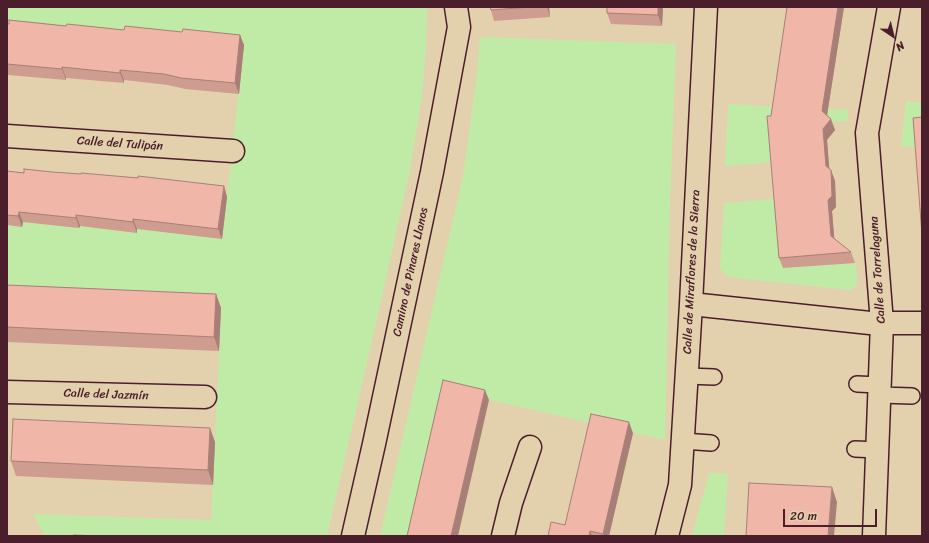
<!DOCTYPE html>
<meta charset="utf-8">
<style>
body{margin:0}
#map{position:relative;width:929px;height:543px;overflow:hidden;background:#e3d1ae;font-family:Sriracha,sans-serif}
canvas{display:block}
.frame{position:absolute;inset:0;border:8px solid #4a1f2b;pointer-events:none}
.north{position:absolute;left:873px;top:16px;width:40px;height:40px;-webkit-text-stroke:3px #e3d1ae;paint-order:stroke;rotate:145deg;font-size:11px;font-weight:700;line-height:16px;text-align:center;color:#4a1f2b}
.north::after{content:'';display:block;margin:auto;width:14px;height:18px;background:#4a1f2b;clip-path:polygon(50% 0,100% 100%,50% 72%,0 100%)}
.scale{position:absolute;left:783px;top:509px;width:94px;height:18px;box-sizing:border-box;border:2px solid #4a1f2b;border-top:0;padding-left:5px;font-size:12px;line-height:14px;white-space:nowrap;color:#4a1f2b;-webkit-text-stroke:3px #e3d1ae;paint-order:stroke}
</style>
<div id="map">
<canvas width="929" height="543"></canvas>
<div class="frame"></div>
<div class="north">N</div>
<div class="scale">20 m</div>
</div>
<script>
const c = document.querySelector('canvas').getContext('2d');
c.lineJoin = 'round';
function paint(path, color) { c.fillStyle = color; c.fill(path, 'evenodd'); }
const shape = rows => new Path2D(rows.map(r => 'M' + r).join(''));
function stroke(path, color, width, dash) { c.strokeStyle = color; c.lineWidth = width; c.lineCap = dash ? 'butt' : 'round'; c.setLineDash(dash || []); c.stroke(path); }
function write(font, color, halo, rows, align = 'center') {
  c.font = font + ' Sriracha,sans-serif'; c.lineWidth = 3.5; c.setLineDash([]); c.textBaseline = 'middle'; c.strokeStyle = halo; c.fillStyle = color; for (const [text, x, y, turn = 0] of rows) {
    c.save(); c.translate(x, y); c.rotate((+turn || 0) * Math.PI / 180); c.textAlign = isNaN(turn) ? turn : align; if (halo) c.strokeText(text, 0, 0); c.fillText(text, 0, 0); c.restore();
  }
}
paint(shape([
 [7,7,427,7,426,46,422,96,410,170,377,319,327,536,45,536,33,514,211,520,221,309,7,299,7,225,23,222,79,228,80,226,136,233,137,229,222,239,244,46,7,34],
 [480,37,676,44,670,203,665,440,447,390,413,536,380,536,463,176,477,74],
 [906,101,922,103,922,128,918,146,901,147],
 [728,104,849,110,847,121,826,122,774,162,725,166],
 [777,199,783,268,856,263,857,285,850,290,728,277,720,269,724,203],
 [709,473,728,474,724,536,692,536]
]), '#c0eba7');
const lane = shape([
 [687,376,714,377],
 [857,384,880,385],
 [880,395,912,396],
 [683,441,711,443],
 [855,449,878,450]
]);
const street = shape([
 [7,136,233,151],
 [691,304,870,323,922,323],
 [7,392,205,397],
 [353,536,374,444,432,172,459,27,456,7],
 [503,536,511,503,530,447],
 [667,536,680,485,691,304,706,7],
 [874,536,882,323,867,133,889,7]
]);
stroke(lane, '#4a1f2b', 18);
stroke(street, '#4a1f2b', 25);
stroke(lane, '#e3d1ae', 15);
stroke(street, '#e3d1ae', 22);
paint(shape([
 [490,7,549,7,550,17,494,21,491,10],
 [663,7,662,26,611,24,607,13],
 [787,7,844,7,827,115,835,130,827,140,829,169,831,170,835,181,836,207,832,211,834,238,851,252,855,263,783,268,779,258,771,116],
 [7,24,124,30,240,35,244,45,239,94,185,89,168,85,124,80,124,83,66,78,66,80,8,75,8,77,7,77],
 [7,171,24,173,138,178,224,186,227,197,222,239,137,229,137,233,80,226,79,228,23,222,22,227,7,225],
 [7,285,216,294,221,308,219,351,7,342],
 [633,433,609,536,548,536,565,525],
 [215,442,213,485,16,476,11,461]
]), '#ce9d90');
paint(shape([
 [547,7,549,7,550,17],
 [658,7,663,7,662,26,658,15],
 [838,7,844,7,826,122,822,111],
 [240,35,244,45,239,94,235,83],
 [62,67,66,78,66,80,62,69],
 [120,70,124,80,124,83,120,73],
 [831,119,835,130,827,140,830,177,826,166,823,129],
 [831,170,835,181,836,207,832,211,835,246,831,236,828,200],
 [224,186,227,197,222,239,218,229],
 [19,212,23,222,22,227,18,216],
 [76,215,80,226,79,228,76,218],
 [133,219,137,229,137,233,133,222],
 [216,294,221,308,219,351,214,337],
 [485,390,489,400,458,536,451,536],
 [629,422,633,433,609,536,604,536,603,534],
 [210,428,215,442,213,485,208,470],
 [832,487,837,502,834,536,828,536],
 [590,531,592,536,589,536]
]), '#a87f76');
const building = shape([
 [490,7,531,7,491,10,490,7],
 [607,7,658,7,658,15,607,13,607,7],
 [787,7,838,7,822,111,831,119,823,129,826,166,831,170,832,196,828,200,831,236,851,252,779,258,767,116,771,116,787,7],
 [9,20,66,26,67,24,124,30,125,26,182,32,183,29,240,35,235,83,181,78,164,74,120,70,120,73,62,67,62,69,7,64,7,24,9,24,9,20],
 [922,117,922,235,913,118,922,117],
 [24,169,52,172,81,174,81,173,138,178,138,176,224,186,218,229,133,219,133,222,76,215,76,218,19,212,18,216,7,215,7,171,24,173,24,169],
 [7,285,216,294,214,337,7,327,7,285],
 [443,380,485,390,451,536,407,536,443,380],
 [591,414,629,422,603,534,590,531,589,536,548,536,551,522,565,525,591,414],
 [13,419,210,428,208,470,11,461,13,419],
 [749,483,832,487,828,536,746,536,749,483],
 [74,535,101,536,74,536,74,535]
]);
paint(building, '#f0b6a8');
stroke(building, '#a87f76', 1);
write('12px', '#4a1f2b', '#e3d1ae', [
 ["Calle del Tulipán",120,144,4],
 ["Calle de Torrelaguna",878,270,-94],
 ["Camino de Pinares Llanos",411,272,-78],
 ["Calle de Miraflores de la Sierra",692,272,-87],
 ["Calle del Jazmín",106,395,2]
]);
</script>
